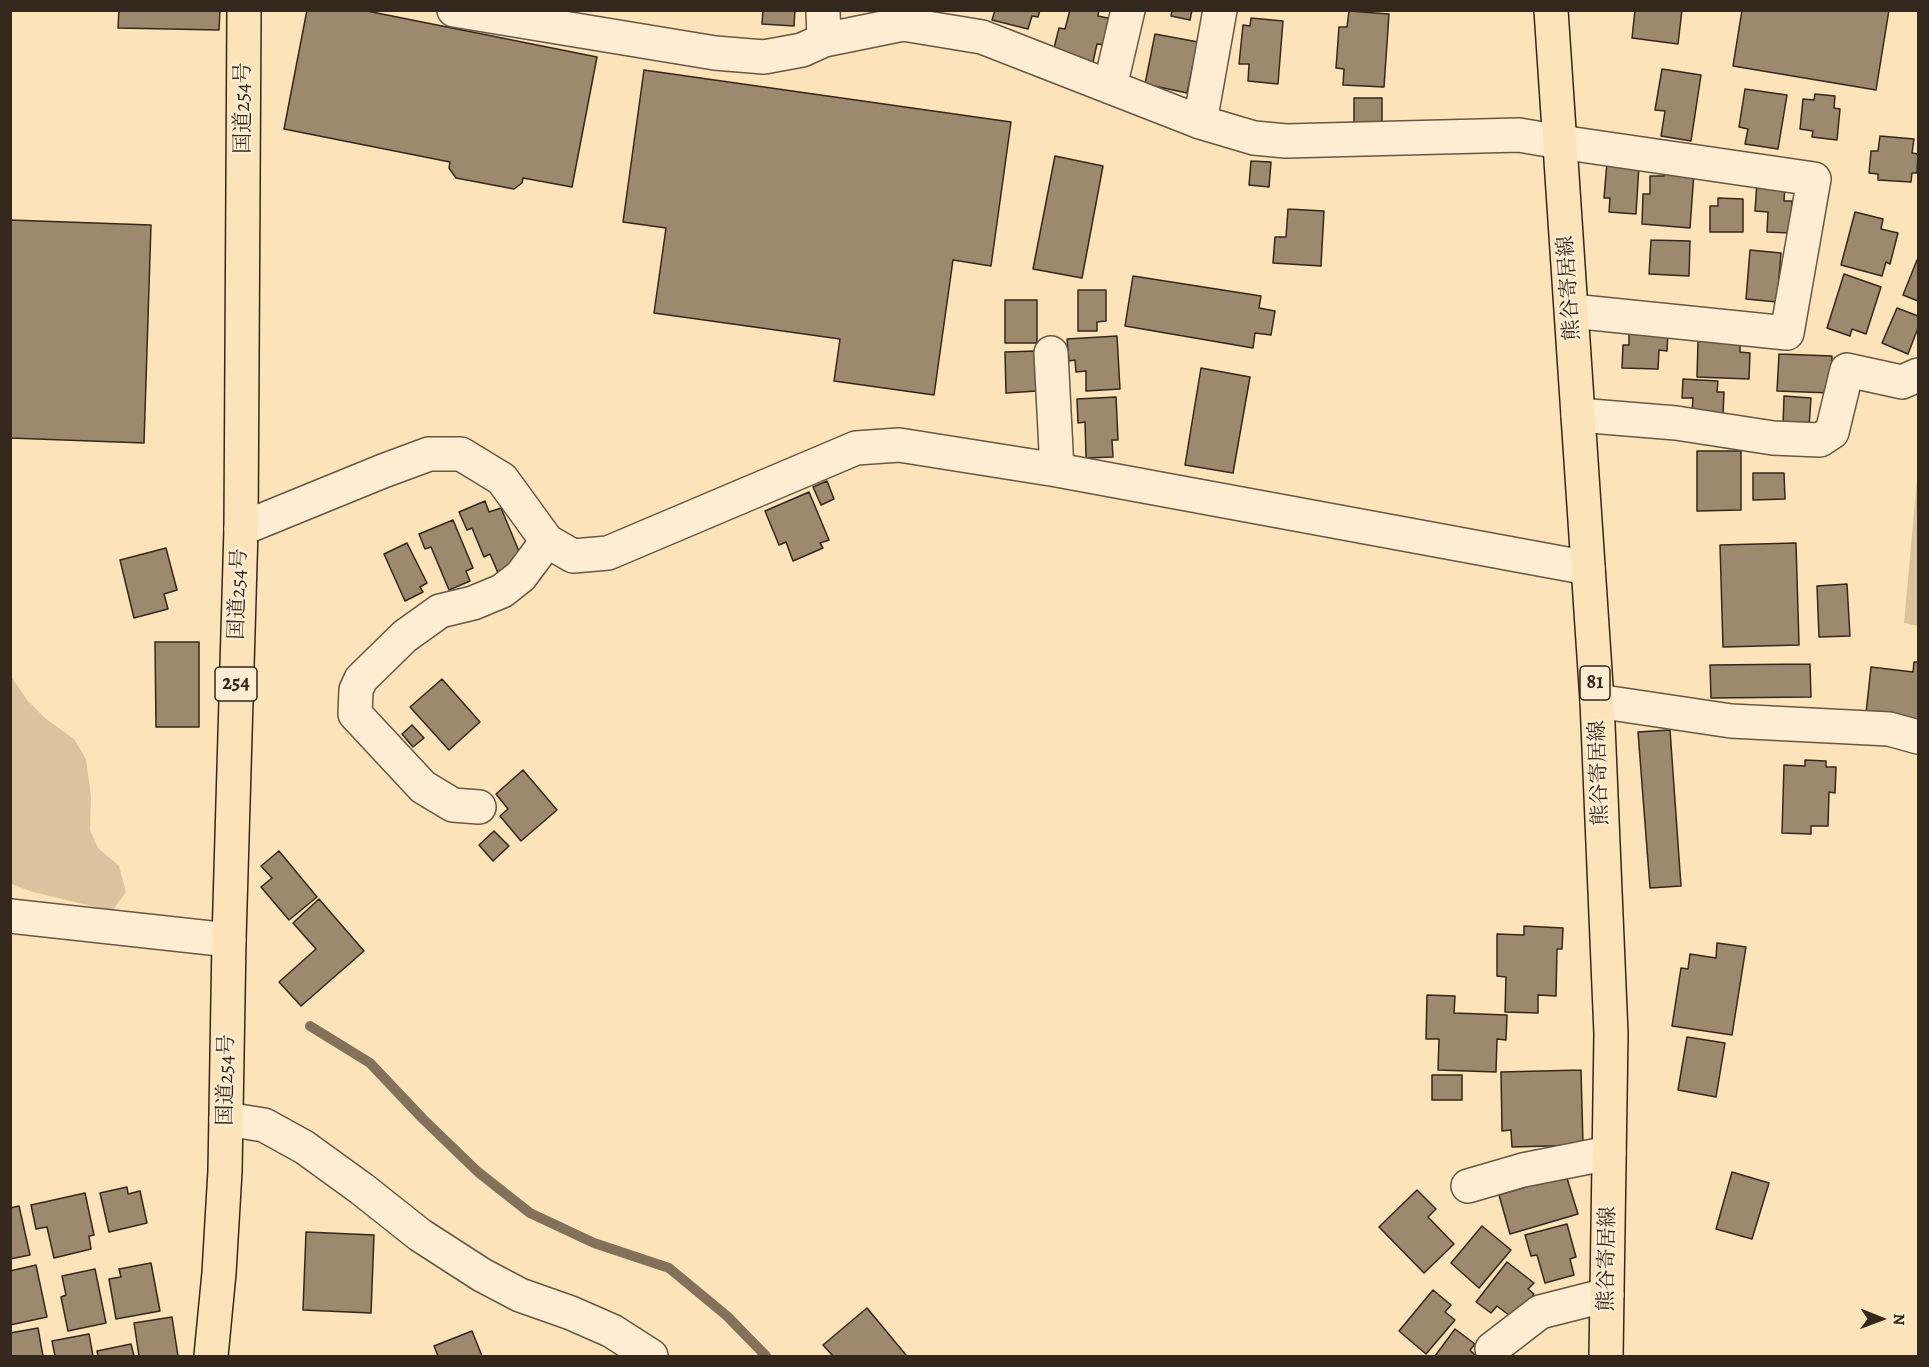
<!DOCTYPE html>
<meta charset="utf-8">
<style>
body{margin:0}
#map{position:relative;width:1929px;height:1367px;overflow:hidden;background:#fde3ba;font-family:Alegreya,serif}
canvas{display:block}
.frame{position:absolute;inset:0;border:12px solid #34271c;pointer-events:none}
.north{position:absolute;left:1851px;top:1289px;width:60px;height:60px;-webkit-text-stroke:4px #feedd2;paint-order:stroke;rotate:91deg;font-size:16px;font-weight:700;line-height:24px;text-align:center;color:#34271c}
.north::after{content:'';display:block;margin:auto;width:21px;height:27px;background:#34271c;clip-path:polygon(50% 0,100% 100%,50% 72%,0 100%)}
</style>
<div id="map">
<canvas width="1929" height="1367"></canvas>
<div class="frame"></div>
<div class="north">N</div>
</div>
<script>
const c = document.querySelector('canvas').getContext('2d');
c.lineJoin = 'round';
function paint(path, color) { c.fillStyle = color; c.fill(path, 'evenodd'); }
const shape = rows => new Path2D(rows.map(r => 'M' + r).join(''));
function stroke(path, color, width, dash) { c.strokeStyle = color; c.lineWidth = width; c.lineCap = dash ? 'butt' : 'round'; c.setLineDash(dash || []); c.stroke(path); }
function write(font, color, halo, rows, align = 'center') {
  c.font = font + ' Alegreya,"Noto Serif JP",serif'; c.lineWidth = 4.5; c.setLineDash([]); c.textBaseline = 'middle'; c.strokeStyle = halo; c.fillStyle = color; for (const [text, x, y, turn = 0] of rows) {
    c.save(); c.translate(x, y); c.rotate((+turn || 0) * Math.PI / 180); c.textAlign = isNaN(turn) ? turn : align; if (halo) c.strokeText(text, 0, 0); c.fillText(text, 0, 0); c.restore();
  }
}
paint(shape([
 [1918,469,1918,626,1904,623],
 [10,675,27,700,46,719,74,739,86,759,91,797,90,830,98,848,119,866,126,892,112,911,33,892,11,884]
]), '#dbc39f');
stroke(shape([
 [310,1026,370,1063,423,1119,478,1172,530,1213,594,1243,669,1268,727,1316,766,1356]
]), '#84715a', 10);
const building = shape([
 [119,10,220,10,219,30,118,28,119,10],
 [307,10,362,10,597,57,572,187,523,178,522,183,514,189,456,178,449,168,450,162,284,129,307,10],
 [763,10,795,10,794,26,762,24,763,10],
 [995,10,1040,10,1038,17,1032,16,1028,29,992,20,995,10],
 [1070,10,1099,10,1098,16,1112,19,1106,45,1097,44,1093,62,1053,52,1059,28,1065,29,1070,10],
 [1172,10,1192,10,1190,20,1171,16,1172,10],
 [1635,10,1682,10,1678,44,1632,38,1635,10],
 [1742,10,1889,10,1876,90,1733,66,1742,10],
 [1349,11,1389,14,1384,87,1343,85,1344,69,1336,68,1339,27,1347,27,1349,11],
 [1251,18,1283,21,1278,84,1248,81,1249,64,1239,64,1243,25,1250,26,1251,18],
 [1155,34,1198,42,1187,93,1145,84,1155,34],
 [1662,69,1701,75,1691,141,1661,136,1665,111,1655,110,1662,69],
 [644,70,1011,122,991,266,953,260,934,395,834,381,840,339,654,313,666,228,623,222,644,70],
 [1745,89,1787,95,1778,149,1745,144,1748,129,1739,127,1745,89],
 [1815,94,1835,96,1834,108,1840,109,1837,140,1812,137,1813,131,1800,129,1803,99,1814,100,1815,94],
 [1354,98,1382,98,1382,128,1354,128,1354,98],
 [1880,136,1914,139,1912,153,1918,154,1917,173,1912,173,1911,182,1878,180,1878,174,1869,173,1871,151,1878,151,1880,136],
 [1055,156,1103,166,1082,278,1033,269,1055,156],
 [1251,161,1271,162,1269,187,1249,185,1251,161],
 [1607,162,1639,165,1636,214,1609,212,1610,198,1604,198,1607,162],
 [1665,170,1694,172,1690,228,1642,224,1643,194,1650,194,1650,176,1664,176,1665,170],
 [1757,182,1785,184,1784,201,1792,201,1790,233,1767,232,1768,212,1755,211,1757,182],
 [1718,198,1743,199,1743,232,1710,232,1710,206,1718,206,1718,198],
 [1288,209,1324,211,1321,266,1273,263,1275,237,1286,237,1288,209],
 [1855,212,1883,219,1881,229,1898,233,1890,264,1886,262,1882,276,1841,265,1855,212],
 [10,220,151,225,144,443,10,438,10,220],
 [1651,240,1690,241,1689,276,1649,274,1651,240],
 [1750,250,1781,253,1777,302,1746,299,1750,250],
 [1917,260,1918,260,1918,301,1903,295,1917,260],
 [1844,274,1881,287,1866,334,1852,329,1850,336,1827,328,1844,274],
 [1133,276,1261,296,1259,308,1275,311,1271,335,1255,333,1253,348,1125,326,1133,276],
 [1078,290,1106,290,1106,321,1097,322,1097,331,1078,331,1078,290],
 [1005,300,1037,300,1037,343,1005,343,1005,300],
 [1897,308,1918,316,1918,328,1908,354,1882,343,1897,308],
 [1629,330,1668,332,1667,351,1659,350,1658,369,1622,368,1623,345,1629,345,1629,330],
 [1117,336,1120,389,1086,391,1086,371,1076,372,1075,360,1069,361,1067,339,1117,336],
 [1698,341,1740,343,1740,352,1750,353,1749,379,1697,377,1698,341],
 [1036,351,1037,391,1006,393,1005,352,1036,351],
 [1779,354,1832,356,1831,393,1777,391,1779,354],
 [1201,368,1250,377,1233,473,1185,465,1201,368],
 [1683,379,1718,381,1717,392,1724,392,1723,415,1692,413,1693,398,1682,398,1683,379],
 [1784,396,1811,398,1809,427,1783,426,1784,396],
 [1116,397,1118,440,1112,440,1113,457,1086,458,1085,422,1078,423,1077,399,1116,397],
 [1697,451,1741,451,1741,510,1697,511,1697,451],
 [1753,473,1784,473,1785,499,1753,500,1753,473],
 [827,481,834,499,821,505,813,487,827,481],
 [809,492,829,540,820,543,823,548,793,561,786,542,779,545,765,511,809,492],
 [485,501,489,512,501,508,521,556,518,565,498,573,490,554,484,557,472,528,467,530,459,512,485,501],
 [453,520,473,568,466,571,470,581,449,590,431,547,425,549,419,534,453,520],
 [407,543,427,583,420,587,423,592,405,601,384,554,407,543],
 [1796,543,1799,645,1723,647,1720,545,1796,543],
 [166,548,177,590,164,594,168,609,134,618,120,560,166,548],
 [1847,584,1850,636,1819,637,1817,586,1847,584],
 [155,642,199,642,199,727,156,727,155,642],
 [1914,662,1918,662,1918,719,1866,713,1871,667,1913,672,1914,662],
 [1810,664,1811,697,1711,698,1710,665,1810,664],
 [442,679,480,722,449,750,410,707,442,679],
 [412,725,424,738,413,747,402,734,412,725],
 [1670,730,1681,886,1650,888,1638,732,1670,730],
 [1805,760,1826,761,1826,767,1836,767,1835,793,1829,792,1828,826,1811,826,1811,834,1782,833,1784,765,1805,766,1805,760],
 [523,770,557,810,521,841,500,816,508,809,496,794,523,770],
 [494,831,509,846,493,861,479,845,494,831],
 [279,851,317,897,289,920,261,887,272,878,261,866,279,851],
 [319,899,364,951,301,1006,279,982,316,949,293,923,319,899],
 [1524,926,1563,928,1562,949,1557,949,1556,996,1538,995,1538,1013,1505,1012,1506,977,1497,976,1497,934,1524,935,1524,926],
 [1717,943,1746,947,1732,1035,1672,1026,1681,968,1688,969,1690,954,1716,958,1717,943],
 [1427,995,1455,996,1454,1013,1507,1015,1506,1040,1497,1039,1496,1072,1438,1070,1439,1039,1426,1039,1427,995],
 [1687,1037,1725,1043,1716,1097,1678,1090,1687,1037],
 [1581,1070,1583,1145,1512,1147,1511,1130,1502,1131,1501,1072,1581,1070],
 [1432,1075,1462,1075,1462,1100,1432,1100,1432,1075],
 [1732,1172,1769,1183,1752,1239,1716,1229,1732,1172],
 [1566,1175,1578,1214,1510,1234,1499,1195,1566,1175],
 [127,1187,128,1194,140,1191,147,1223,109,1232,100,1193,127,1187],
 [1417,1190,1436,1209,1428,1217,1454,1244,1424,1273,1379,1227,1417,1190],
 [85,1193,94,1235,89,1236,91,1249,54,1258,47,1227,36,1229,31,1205,85,1193],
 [19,1206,30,1255,10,1259,10,1208,19,1206],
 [1567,1224,1576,1257,1570,1259,1574,1275,1545,1283,1537,1255,1531,1256,1525,1235,1567,1224],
 [1482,1226,1511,1250,1479,1288,1451,1263,1482,1226],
 [306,1232,374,1235,371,1313,303,1310,306,1232],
 [1507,1262,1534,1283,1528,1289,1534,1294,1514,1319,1497,1306,1491,1313,1476,1302,1507,1262],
 [151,1263,160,1311,116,1319,109,1279,121,1277,119,1269,151,1263],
 [36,1265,47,1317,10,1325,10,1271,36,1265],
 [95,1269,106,1323,68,1331,61,1297,66,1295,62,1276,95,1269],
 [1433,1290,1451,1305,1445,1312,1455,1320,1426,1354,1399,1331,1433,1290],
 [867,1308,906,1355,904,1356,833,1356,823,1345,867,1308],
 [172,1317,178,1356,139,1356,134,1323,172,1317],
 [38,1328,43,1356,10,1356,10,1333,38,1328],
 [1455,1329,1475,1344,1470,1350,1476,1356,1435,1356,1455,1329],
 [472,1331,482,1356,438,1356,434,1346,472,1331],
 [89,1334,93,1356,55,1356,52,1341,89,1334],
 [131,1344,134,1356,98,1356,97,1351,131,1344]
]);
paint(building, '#9d896e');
stroke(building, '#34271c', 1.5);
const minor = shape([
 [454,10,715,53,764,57,802,50,824,40,903,24,982,37,1200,122,1254,138,1286,141,1519,135,1560,142,1814,179,1787,333,1572,311],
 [823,10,824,40],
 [1110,87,1128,10],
 [1200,122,1220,10],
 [1051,353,1057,470],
 [1578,415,1676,423,1773,438,1820,440,1832,432,1847,370,1902,382,1918,375],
 [241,529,383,471,429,454,461,454,502,479,547,541,573,556,608,553,856,448,899,445,1057,470,1588,568],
 [1597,701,1731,721,1889,729,1918,737],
 [479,807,453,805,423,787,355,714,356,690,361,679,405,636,440,611,473,603,502,591,521,576,547,541],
 [10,916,229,940],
 [226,1119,264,1125,304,1147,362,1189,420,1235,482,1275,520,1295,571,1313,612,1331,651,1356],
 [1468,1186,1523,1170,1609,1153],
 [1492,1349,1540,1312,1607,1295]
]);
const major = shape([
 [1551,10,1597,701,1611,1034,1606,1356]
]);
const highway = shape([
 [211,1356,219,1273,225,1171,229,940,241,529,244,10]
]);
stroke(minor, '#665644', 36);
stroke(major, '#34271c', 36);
stroke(highway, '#34271c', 36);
stroke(minor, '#feedd2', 33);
stroke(major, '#fde3ba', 33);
stroke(highway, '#fde3ba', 33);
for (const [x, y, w] of [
 [1595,683,30],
 [236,684,42]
]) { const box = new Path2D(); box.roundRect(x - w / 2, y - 17, w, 34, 4.5); c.fillStyle = '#feedd2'; c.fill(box); stroke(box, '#34271c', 1.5); }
write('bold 20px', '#34271c', null, [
 ["81",1595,683],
 ["254",236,684]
]);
write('21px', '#34271c', '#feedd2', [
 ["国道254号",244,108,-90],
 ["熊谷寄居線",1570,288,-94],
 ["国道254号",239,594,-88],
 ["熊谷寄居線",1600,773,-92],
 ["国道254号",227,1080,-89],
 ["熊谷寄居線",1608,1259,-89]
]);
</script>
